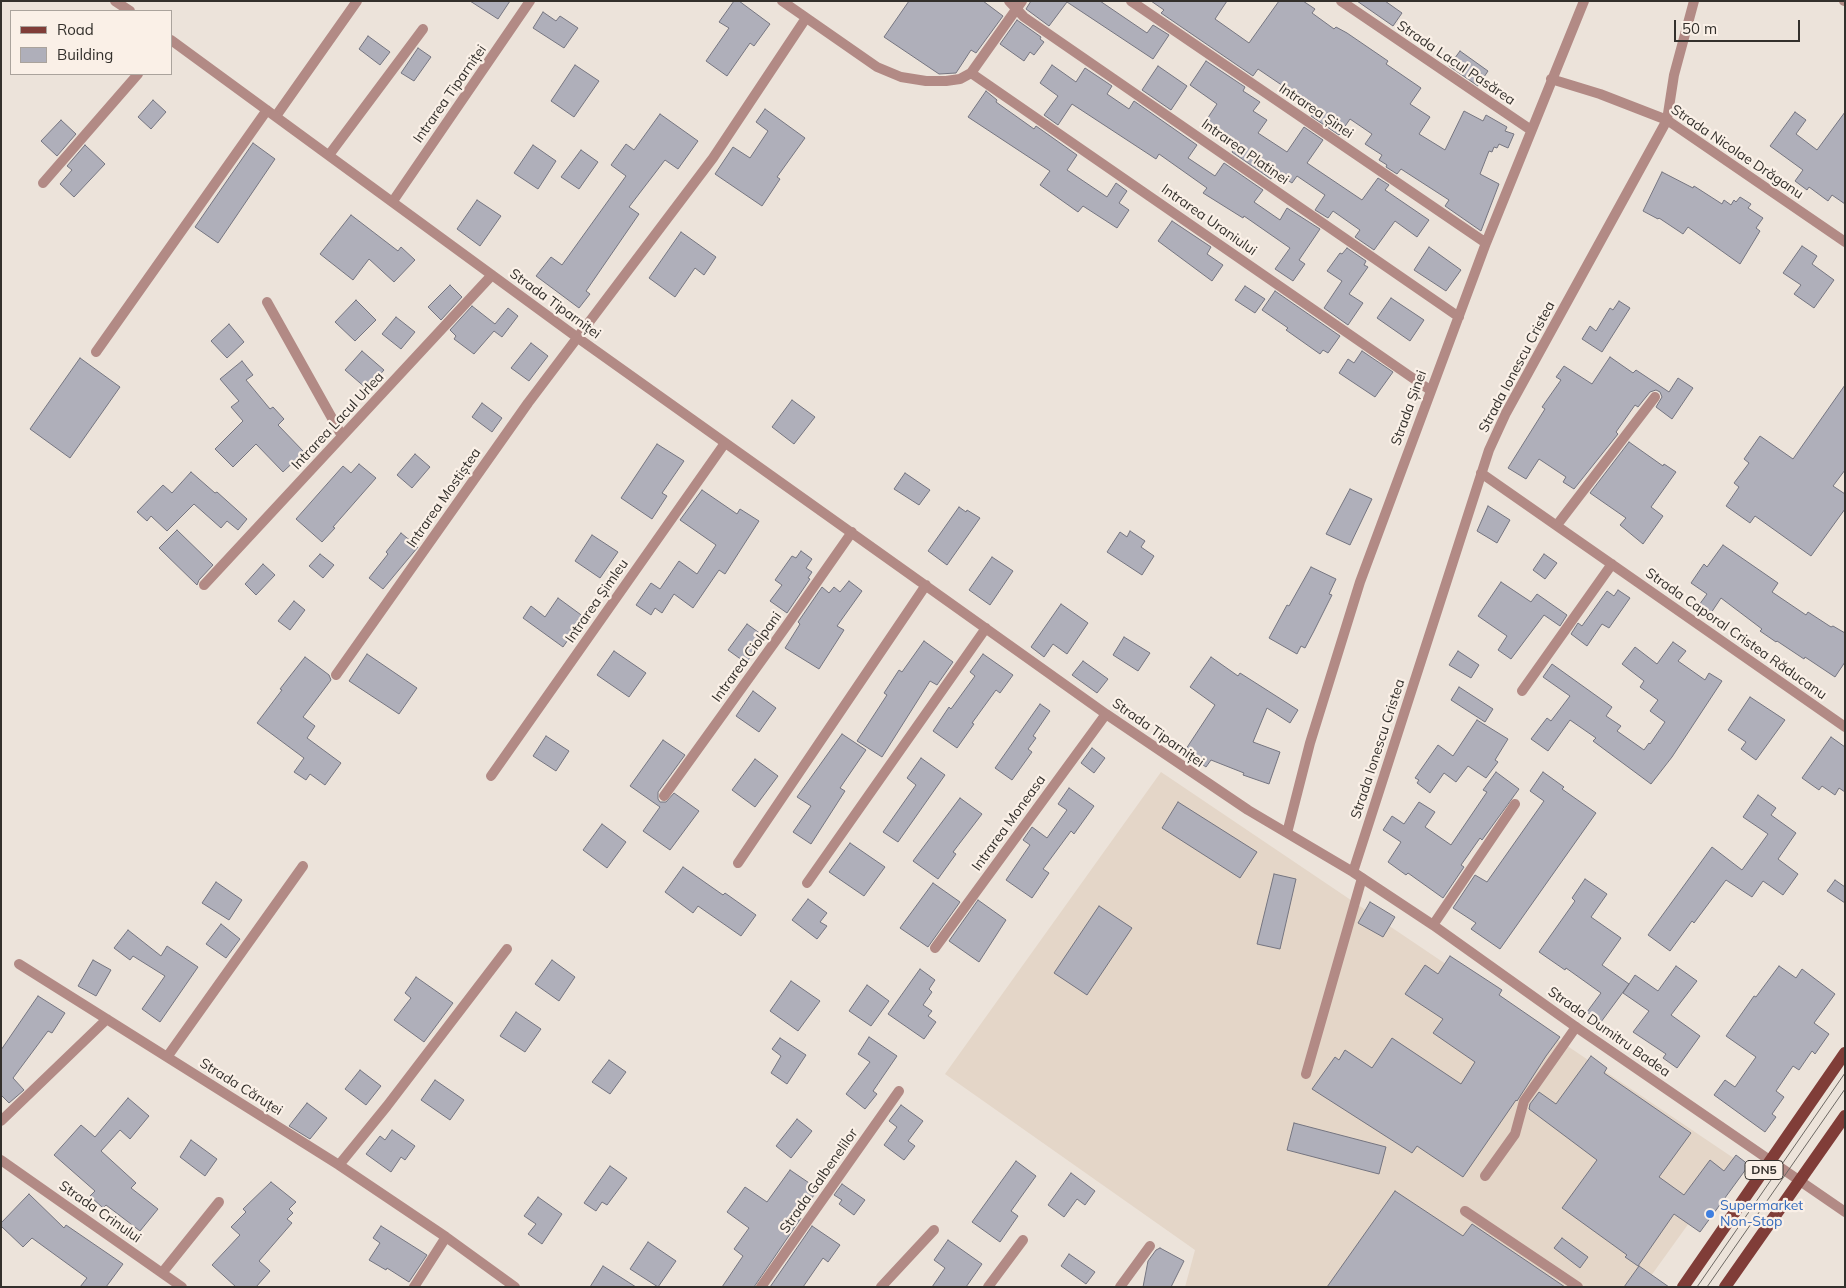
<!DOCTYPE html>
<meta charset="utf-8">
<style>
body{margin:0}
#map{position:relative;width:1846px;height:1288px;overflow:hidden;background:#ece3da;font-family:Mulish,sans-serif}
canvas{display:block}
.frame{position:absolute;inset:0;border:2px solid #33302c;pointer-events:none}
.legend{position:absolute;left:10px;top:10px;width:162px;height:65px;box-sizing:border-box;background:#faf0e7;border:1px solid #aaa39c;margin:0;padding:6px 9px;list-style:none;font-size:15px;color:#33302c}
.legend li{display:flex;align-items:center;gap:10px;height:25px}
.legend b{width:25px;border:1px solid #aaa39c}
.scale{position:absolute;left:1674px;top:20px;width:126px;height:22px;box-sizing:border-box;border:2px solid #33302c;border-top:0;padding-left:6px;font-size:15px;line-height:18px;white-space:nowrap;color:#33302c;-webkit-text-stroke:4px #faf0e7;paint-order:stroke}
</style>
<div id="map">
<canvas width="1846" height="1288"></canvas>
<div class="frame"></div>
<ul class="legend">
<li><b style="height:6px;background:#803d38"></b>Road</li>
<li><b style="height:14px;background:#afafba"></b>Building</li>
</ul>
<div class="scale">50 m</div>
</div>
<script>
const c = document.querySelector('canvas').getContext('2d');
c.lineJoin = 'round';
function paint(path, color) { c.fillStyle = color; c.fill(path, 'evenodd'); }
const shape = rows => new Path2D(rows.map(r => 'M' + r).join(''));
function stroke(path, color, width, dash) { c.strokeStyle = color; c.lineWidth = width; c.lineCap = dash ? 'butt' : 'round'; c.setLineDash(dash || []); c.stroke(path); }
function write(font, color, halo, rows, align = 'center') {
  c.font = font + ' Mulish,sans-serif'; c.lineWidth = 4.5; c.setLineDash([]); c.textBaseline = 'middle'; c.strokeStyle = halo; c.fillStyle = color; for (const [text, x, y, turn = 0] of rows) {
    c.save(); c.translate(x, y); c.rotate((+turn || 0) * Math.PI / 180); c.textAlign = isNaN(turn) ? turn : align; if (halo) c.strokeText(text, 0, 0); c.fillText(text, 0, 0); c.restore();
  }
}
paint(shape([
 [1161,772,1735,1159,1643,1287,1185,1287,1195,1250,945,1074]
]), '#e4d6c8');
const building = shape([
 [470,1,510,1,498,19,470,1],
 [734,1,739,1,770,24,754,46,750,43,727,76,706,61,729,28,719,22,734,1],
 [909,1,983,1,1003,16,976,53,971,50,956,73,939,74,884,37,909,1],
 [1031,1,1100,1,1147,33,1153,25,1169,35,1153,59,1067,2,1049,26,1026,9,1031,1],
 [1151,1,1227,1,1215,19,1249,43,1279,1,1303,1,1315,9,1312,13,1334,29,1336,27,1347,33,1388,61,1386,64,1421,88,1410,104,1430,117,1419,134,1445,150,1464,111,1483,121,1486,115,1507,127,1505,131,1514,134,1508,148,1499,144,1497,148,1494,147,1492,152,1489,151,1480,174,1499,184,1481,231,1445,206,1449,200,1401,169,1397,174,1386,167,1387,165,1379,160,1382,155,1365,144,1372,134,1350,119,1339,135,1311,116,1315,111,1288,93,1289,90,1258,69,1253,76,1161,13,1164,10,1151,1],
 [1357,1,1385,1,1402,13,1393,26,1357,1],
 [543,12,556,21,560,16,578,28,564,48,533,28,543,12],
 [1017,20,1041,37,1040,39,1044,42,1034,55,1030,52,1024,61,1000,44,1017,20],
 [368,36,390,52,380,65,359,49,368,36],
 [418,48,431,57,414,81,401,73,418,48],
 [1460,51,1488,71,1478,86,1449,66,1460,51],
 [1206,61,1245,87,1243,91,1260,102,1253,111,1267,120,1258,133,1287,152,1304,127,1323,140,1307,163,1362,200,1378,178,1389,185,1385,190,1429,220,1417,237,1395,221,1374,250,1355,237,1360,230,1333,211,1328,218,1315,210,1325,195,1297,176,1292,183,1275,172,1271,179,1232,152,1237,144,1205,122,1217,104,1190,85,1206,61],
 [575,65,599,81,574,117,551,101,575,65],
 [1052,65,1076,82,1085,68,1112,86,1107,94,1129,109,1134,101,1197,145,1188,158,1215,176,1224,163,1263,190,1254,202,1280,220,1287,208,1320,229,1299,260,1305,264,1293,281,1275,269,1290,248,1244,216,1243,218,1203,193,1207,188,1159,154,1156,159,1072,104,1058,125,1044,115,1058,96,1040,83,1052,65],
 [1158,66,1187,86,1171,110,1142,90,1158,66],
 [986,91,997,100,996,102,1034,129,1036,126,1077,155,1067,170,1107,197,1116,183,1127,191,1119,203,1129,210,1117,228,1083,206,1078,212,1040,185,1050,171,968,117,986,91],
 [153,100,166,112,151,129,138,117,153,100],
 [765,109,805,138,777,177,780,179,762,206,715,174,733,147,750,158,768,131,756,122,765,109],
 [1795,112,1806,120,1796,134,1817,150,1845,112,1845,204,1832,195,1828,201,1809,187,1807,190,1795,181,1803,170,1770,146,1795,112],
 [660,114,698,141,678,169,665,160,629,207,639,214,586,291,590,294,579,308,536,276,551,257,562,265,626,176,611,165,626,144,634,150,660,114],
 [61,120,76,134,57,156,41,141,61,120],
 [253,143,275,159,218,243,195,227,253,143],
 [85,145,105,164,74,197,60,184,72,170,67,166,85,145],
 [533,145,556,161,538,189,514,173,533,145],
 [581,150,598,162,579,189,561,177,581,150],
 [1662,172,1693,188,1694,186,1722,204,1724,200,1731,205,1734,200,1736,202,1740,197,1751,204,1748,208,1763,218,1756,228,1760,231,1740,264,1688,227,1683,234,1659,218,1658,219,1643,211,1662,172],
 [477,200,501,216,480,246,457,229,477,200],
 [351,215,398,251,401,247,415,260,394,282,369,259,353,280,320,254,351,215],
 [1172,221,1211,247,1207,254,1223,265,1212,281,1158,241,1172,221],
 [681,232,716,257,704,275,695,268,675,297,649,278,681,232],
 [1802,246,1817,256,1812,264,1834,280,1814,308,1794,294,1801,285,1783,273,1802,246],
 [1429,247,1461,270,1446,291,1414,270,1429,247],
 [1347,248,1366,261,1364,265,1368,267,1349,294,1363,303,1348,325,1324,308,1342,281,1327,271,1340,253,1342,254,1347,248],
 [450,285,462,297,441,320,428,307,450,285],
 [1245,286,1265,299,1255,313,1235,300,1245,286],
 [1275,291,1340,336,1328,353,1323,350,1320,354,1286,330,1288,328,1262,310,1275,291],
 [1391,298,1424,320,1410,341,1377,318,1391,298],
 [356,300,376,320,355,341,335,322,356,300],
 [1619,301,1630,308,1602,352,1582,339,1590,326,1596,331,1610,308,1613,310,1619,301],
 [472,306,495,324,508,308,518,316,502,337,494,331,474,354,454,339,456,336,450,330,472,306],
 [396,317,415,332,401,349,382,334,396,317],
 [229,324,244,342,227,358,211,341,229,324],
 [531,343,548,356,529,381,511,368,531,343],
 [362,351,384,370,367,389,345,370,362,351],
 [1362,351,1393,372,1375,397,1339,373,1348,359,1354,363,1362,351],
 [1610,357,1633,373,1636,370,1669,392,1678,378,1693,388,1672,419,1656,407,1662,397,1660,392,1656,390,1650,392,1638,407,1635,405,1616,432,1618,434,1574,489,1563,482,1566,477,1539,459,1526,479,1508,468,1545,409,1542,407,1561,380,1556,377,1564,366,1592,384,1610,357],
 [80,358,120,387,70,458,30,429,80,358],
 [242,361,253,375,246,380,270,409,273,407,284,419,278,425,304,452,283,472,256,444,233,467,215,449,243,421,231,407,239,401,220,379,242,361],
 [1845,385,1845,470,1833,486,1845,494,1845,509,1811,556,1755,516,1750,523,1726,506,1739,487,1734,483,1749,463,1744,459,1760,436,1793,459,1845,385],
 [792,400,815,417,794,444,772,427,792,400],
 [482,403,502,418,492,432,472,417,482,403],
 [1629,442,1663,466,1664,464,1676,472,1651,507,1663,516,1643,544,1620,525,1626,518,1590,493,1629,442],
 [657,444,684,461,662,493,667,496,652,519,621,498,657,444],
 [415,454,430,467,412,488,397,475,415,454],
 [359,464,376,478,333,527,335,528,322,542,296,519,343,466,351,473,359,464],
 [191,472,215,493,217,492,247,519,238,530,227,521,221,528,194,504,167,531,151,516,147,521,137,512,163,485,172,493,191,472],
 [905,473,930,490,919,505,894,489,905,473],
 [1350,489,1372,499,1350,545,1326,534,1350,489],
 [702,490,737,514,740,509,759,521,725,574,719,570,693,608,674,594,662,613,655,608,651,615,636,605,651,583,660,589,679,561,697,574,716,545,680,520,702,490],
 [1488,506,1510,520,1497,543,1477,531,1488,506],
 [959,507,966,512,967,510,980,518,947,565,928,551,959,507],
 [177,530,213,565,199,580,197,585,159,548,177,530],
 [1130,531,1145,541,1141,547,1154,556,1142,575,1107,552,1120,532,1127,537,1130,531],
 [401,533,418,547,383,589,369,578,388,554,386,552,401,533],
 [592,535,618,552,600,578,575,561,592,535],
 [1723,545,1778,583,1772,592,1806,615,1808,612,1831,627,1833,626,1845,633,1845,662,1835,677,1805,657,1804,659,1777,641,1776,642,1760,631,1762,629,1721,598,1711,613,1699,605,1707,594,1691,583,1704,564,1707,567,1723,545],
 [801,551,812,559,806,568,812,572,808,578,810,579,787,613,770,601,782,585,775,580,792,556,796,558,801,551],
 [320,554,334,565,323,578,309,566,320,554],
 [1544,554,1557,563,1545,579,1533,570,1544,554],
 [992,557,1013,571,990,605,969,590,992,557],
 [263,564,275,575,256,595,245,584,263,564],
 [1311,567,1336,579,1329,594,1332,595,1314,631,1305,648,1301,646,1297,654,1269,638,1287,605,1289,606,1311,567],
 [849,581,862,591,837,626,844,630,819,669,785,648,800,624,798,622,822,587,829,593,834,587,840,592,849,581],
 [1501,582,1531,602,1537,594,1567,615,1560,626,1544,615,1511,659,1498,650,1507,636,1478,616,1501,582],
 [1618,590,1630,598,1609,628,1602,624,1587,646,1571,634,1578,623,1582,626,1607,591,1614,596,1618,590],
 [558,598,584,617,563,647,523,618,531,606,545,617,558,598],
 [294,601,305,610,290,630,278,621,294,601],
 [1061,604,1088,623,1067,654,1053,644,1044,657,1031,647,1061,604],
 [747,624,765,637,746,663,728,650,747,624],
 [1124,637,1150,653,1138,671,1113,655,1124,637],
 [924,641,953,662,937,685,930,681,882,757,857,741,887,695,884,693,899,670,902,672,924,641],
 [1673,642,1686,651,1678,661,1705,680,1709,673,1722,681,1672,757,1651,784,1593,741,1596,738,1570,720,1548,751,1531,739,1547,718,1551,721,1570,696,1543,677,1552,664,1612,707,1606,716,1621,726,1617,731,1644,750,1649,743,1650,744,1665,722,1650,711,1658,700,1640,687,1644,681,1622,664,1635,647,1657,664,1673,642],
 [614,651,646,673,629,697,597,675,614,651],
 [1458,651,1479,665,1471,678,1449,665,1458,651],
 [367,654,417,688,399,714,349,681,367,654],
 [983,654,1013,675,1000,693,996,690,972,723,974,724,957,748,933,731,949,707,951,709,975,676,970,672,983,654],
 [305,657,329,675,331,680,303,717,315,726,307,738,341,763,325,785,310,774,306,780,294,772,304,758,257,723,282,690,280,689,305,657],
 [1211,657,1238,676,1240,673,1298,710,1290,723,1267,708,1253,742,1280,752,1269,784,1243,775,1244,773,1211,760,1206,767,1184,752,1215,705,1190,687,1211,657],
 [1083,661,1108,679,1097,693,1072,675,1083,661],
 [1459,687,1493,709,1485,722,1451,700,1459,687],
 [753,691,776,708,759,732,736,716,753,691],
 [1750,697,1785,720,1756,760,1741,749,1746,742,1728,730,1750,697],
 [1040,704,1050,711,1033,736,1036,738,1028,749,1032,752,1012,780,995,768,1040,704],
 [1477,720,1508,739,1495,760,1498,762,1486,778,1468,766,1456,782,1444,773,1430,793,1417,783,1419,780,1415,778,1438,745,1453,756,1477,720],
 [842,734,866,750,840,788,845,791,811,844,793,832,811,806,797,797,842,734],
 [546,736,569,751,556,771,533,756,546,736],
 [1831,737,1845,747,1845,792,1839,788,1835,795,1822,786,1819,790,1802,778,1831,737],
 [663,740,685,755,658,792,658,799,660,802,666,802,674,793,699,811,670,850,643,831,660,807,630,786,663,740],
 [1092,748,1105,758,1094,773,1081,763,1092,748],
 [921,758,945,775,898,842,883,832,916,785,907,778,921,758],
 [755,759,778,776,755,807,732,790,755,759],
 [1496,772,1519,789,1482,840,1480,838,1461,865,1464,867,1443,898,1408,873,1406,875,1388,862,1401,842,1383,830,1392,816,1404,824,1419,802,1435,812,1425,827,1451,845,1487,792,1483,790,1496,772],
 [1543,772,1564,787,1562,789,1596,813,1500,949,1471,929,1476,923,1453,908,1475,875,1487,882,1544,801,1530,791,1543,772],
 [1069,788,1094,806,1074,834,1071,831,1043,869,1049,873,1032,898,1006,880,1030,845,1023,840,1032,827,1047,838,1067,810,1058,804,1069,788],
 [1758,795,1776,808,1771,815,1796,833,1778,859,1798,874,1783,895,1763,881,1752,897,1726,880,1694,923,1692,921,1670,951,1648,935,1712,847,1742,870,1768,834,1743,817,1758,795],
 [960,798,982,814,953,852,956,854,938,879,913,861,960,798],
 [1178,802,1257,852,1240,878,1162,828,1178,802],
 [602,824,626,842,607,868,583,850,602,824],
 [850,843,885,867,864,896,829,872,850,843],
 [683,867,723,895,725,893,756,915,741,936,698,906,693,913,665,892,683,867],
 [1274,874,1296,879,1280,949,1257,944,1274,874],
 [1585,879,1607,894,1591,917,1621,938,1602,965,1629,984,1601,1022,1587,1012,1601,993,1566,968,1565,970,1539,952,1575,901,1572,898,1585,879],
 [1835,880,1845,887,1845,903,1827,891,1835,880],
 [216,882,242,900,229,920,202,903,216,882],
 [933,883,960,902,928,947,900,928,933,883],
 [808,899,827,913,820,922,827,926,817,939,792,920,808,899],
 [978,900,1006,920,979,962,949,941,978,900],
 [1370,902,1395,917,1383,937,1358,923,1370,902],
 [1099,906,1132,928,1087,995,1054,973,1099,906],
 [221,924,240,939,226,958,206,944,221,924],
 [128,930,161,956,167,946,198,967,160,1022,142,1009,165,976,133,956,130,960,114,948,128,930],
 [1450,956,1502,990,1499,995,1560,1037,1546,1056,1517,1101,1516,1100,1463,1177,1417,1146,1412,1153,1312,1089,1335,1057,1339,1060,1345,1050,1372,1068,1392,1038,1461,1084,1475,1062,1433,1033,1443,1019,1405,994,1425,965,1438,974,1450,956],
 [93,960,111,970,96,996,78,986,93,960],
 [552,960,575,977,559,1001,535,984,552,960],
 [1676,966,1697,981,1671,1015,1700,1036,1677,1068,1663,1058,1666,1054,1633,1032,1649,1011,1623,993,1635,975,1658,991,1676,966],
 [1779,966,1796,978,1802,969,1835,994,1814,1023,1829,1034,1815,1054,1812,1051,1799,1070,1793,1066,1776,1091,1784,1097,1772,1114,1776,1117,1765,1132,1714,1095,1725,1080,1735,1087,1756,1057,1726,1036,1754,996,1756,997,1779,966],
 [920,969,935,980,929,989,932,992,923,1005,932,1011,928,1016,936,1022,924,1039,888,1014,920,969],
 [416,977,453,1003,424,1042,394,1020,411,998,405,993,416,977],
 [791,981,820,1001,798,1031,770,1011,791,981],
 [867,985,889,1001,871,1026,849,1011,867,985],
 [38,996,65,1013,52,1033,48,1031,13,1078,24,1090,9,1103,1,1095,1,1050,38,996],
 [516,1012,541,1029,525,1052,500,1036,516,1012],
 [869,1037,897,1056,873,1091,877,1094,865,1109,846,1094,870,1062,858,1054,869,1037],
 [780,1038,806,1055,787,1084,771,1073,781,1056,772,1049,780,1038],
 [1591,1056,1607,1068,1604,1073,1691,1133,1659,1177,1684,1195,1710,1160,1724,1171,1736,1155,1749,1165,1700,1232,1674,1214,1638,1266,1625,1257,1627,1255,1562,1208,1597,1160,1529,1109,1530,1104,1539,1092,1556,1104,1591,1056],
 [609,1060,626,1072,610,1094,592,1082,609,1060],
 [360,1070,381,1086,366,1105,345,1089,360,1070],
 [435,1080,464,1100,450,1120,421,1100,435,1080],
 [128,1098,149,1116,130,1139,120,1130,101,1151,136,1183,131,1188,158,1209,140,1231,106,1205,103,1208,90,1196,95,1191,54,1155,81,1125,95,1137,128,1098],
 [307,1103,327,1118,310,1139,289,1126,307,1103],
 [901,1105,923,1121,908,1141,915,1146,904,1160,884,1145,897,1127,889,1121,901,1105],
 [797,1119,812,1131,791,1158,776,1146,797,1119],
 [1294,1123,1386,1147,1379,1174,1287,1150,1294,1123],
 [392,1130,415,1146,405,1160,401,1157,391,1172,366,1154,380,1136,385,1140,392,1130],
 [191,1140,217,1159,205,1176,180,1157,191,1140],
 [1016,1161,1036,1176,1011,1211,1018,1216,1000,1242,972,1222,1016,1161],
 [610,1166,627,1178,607,1205,602,1202,596,1211,584,1203,610,1166],
 [790,1170,818,1189,799,1217,801,1218,754,1287,722,1287,743,1256,734,1249,749,1228,727,1212,745,1187,767,1202,790,1170],
 [1071,1173,1095,1191,1085,1205,1077,1199,1064,1217,1048,1205,1071,1173],
 [271,1182,296,1202,289,1209,293,1213,287,1219,292,1223,259,1261,270,1271,256,1287,236,1287,212,1265,240,1235,231,1227,246,1212,243,1209,271,1182],
 [842,1184,865,1200,854,1215,839,1204,842,1200,834,1195,842,1184],
 [1395,1191,1463,1236,1472,1224,1565,1287,1327,1287,1395,1191],
 [29,1194,64,1228,66,1225,123,1264,106,1287,80,1287,87,1278,32,1238,23,1247,1,1226,1,1223,29,1194],
 [538,1197,562,1214,542,1244,528,1234,536,1224,524,1216,538,1197],
 [381,1226,427,1255,409,1282,387,1268,386,1270,369,1260,380,1243,373,1238,381,1226],
 [812,1226,840,1245,828,1262,823,1258,803,1287,770,1287,812,1226],
 [1562,1238,1588,1257,1580,1268,1554,1248,1562,1238],
 [948,1240,982,1264,966,1287,932,1287,945,1268,934,1260,948,1240],
 [648,1242,676,1261,658,1287,630,1269,648,1242],
 [1160,1248,1184,1261,1171,1287,1143,1287,1148,1261,1156,1250,1160,1248],
 [1069,1254,1095,1272,1086,1284,1061,1266,1069,1254],
 [603,1266,636,1287,590,1287,603,1266],
 [1639,1266,1669,1287,1624,1287,1639,1266]
]);
paint(building, '#afafba');
stroke(building, '#757580', 1);
stroke(shape([
 [276,116,357,1],
 [1306,1074,1362,878],
 [1485,1176,1515,1134,1524,1101,1576,1027],
 [1465,1211,1578,1287]
]), '#b28a85', 10);
stroke(shape([
 [115,1,130,11],
 [782,1,877,67,901,77,926,81,946,81,960,79,971,73,1022,1],
 [1009,1,1024,17,1459,317],
 [1131,1,1486,243],
 [1341,1,1531,130],
 [1844,1,1845,1],
 [171,40,578,338,1106,714,1248,810,1353,872,1433,925,1576,1027,1845,1212],
 [971,73,1430,390],
 [1551,79,1600,94,1667,120,1845,242],
 [329,155,423,29],
 [43,183,138,74],
 [393,201,530,1],
 [267,302,342,436],
 [96,352,267,110],
 [1481,473,1845,727],
 [1557,525,1655,397],
 [204,585,492,275],
 [336,675,528,403,713,158,806,18],
 [1522,691,1612,564],
 [491,776,725,443],
 [664,796,787,625,852,532],
 [1287,833,1310,743,1360,582,1486,243,1584,1],
 [738,863,926,585],
 [1353,872,1489,450,1506,413,1667,120,1674,75,1694,1],
 [807,883,986,628],
 [1433,925,1515,804],
 [935,948,1106,714],
 [19,964,339,1165,446,1237,515,1287],
 [167,1057,303,866],
 [1,1121,107,1019],
 [1,1160,182,1287],
 [339,1165,387,1106,507,949],
 [162,1273,219,1202],
 [414,1287,446,1237],
 [761,1287,899,1091],
 [881,1287,934,1230],
 [988,1287,1023,1240],
 [1120,1287,1150,1246]
]), '#b28a85', 10);
stroke(shape([
 [1683,1287,1845,1053],
 [1725,1287,1845,1116]
]), '#803d38', 12);
stroke(shape([
 [1697,1287,1845,1073],
 [1707,1287,1845,1089]
]), '#6d6863', 1);
for (const [x, y, r, color] of [
 [1710,1214,5,"#3f7fe0"]
]) { const dot = new Path2D(); dot.arc(x, y, r, 0, 2 * Math.PI); c.fillStyle = color; c.fill(dot); stroke(dot, '#faf0e7', 2); }
for (const [x, y, w] of [
 [1764,1170,38]
]) { const box = new Path2D(); box.roundRect(x - w / 2, y - 9.5, w, 19, 4); c.fillStyle = '#faf0e7'; c.fill(box); stroke(box, '#33302c', 1); }
write('bold 12px', '#33302c', null, [
 ["DN5",1764,1170]
]);
write('14px', '#33302c', '#faf0e7', [
 ["Strada Lacul Pasărea",1456,63,34],
 ["Intrarea Tiparniței",450,94,-55],
 ["Intrarea Șinei",1316,111,34],
 ["Intrarea Platinei",1245,152,35],
 ["Strada Nicolae Drăganu",1737,152,34],
 ["Intrarea Uraniului",1209,220,35],
 ["Strada Tiparniței",555,304,36],
 ["Strada Ionescu Cristea",1517,367,-62],
 ["Strada Șinei",1409,408,-70],
 ["Intrarea Lacul Urlea",338,421,-47],
 ["Intrarea Mostiștea",444,498,-55],
 ["Intrarea Șimleu",597,601,-55],
 ["Strada Caporal Cristea Răducanu",1736,634,35],
 ["Intrarea Ciolpani",747,657,-54],
 ["Strada Tiparniței",1158,733,35],
 ["Strada Ionescu Cristea",1378,749,-72],
 ["Intrarea Moneasa",1009,823,-54],
 ["Strada Dumitru Badea",1609,1032,35],
 ["Strada Căruței",241,1087,32],
 ["Strada Galbenelilor",819,1181,-55],
 ["Strada Crinului",100,1212,35]
]);
write('14px', '#366cbe', '#faf0e7', [
 ["Supermarket",1720,1206],
 ["Non-Stop",1720,1222]
], 'left');
</script>
